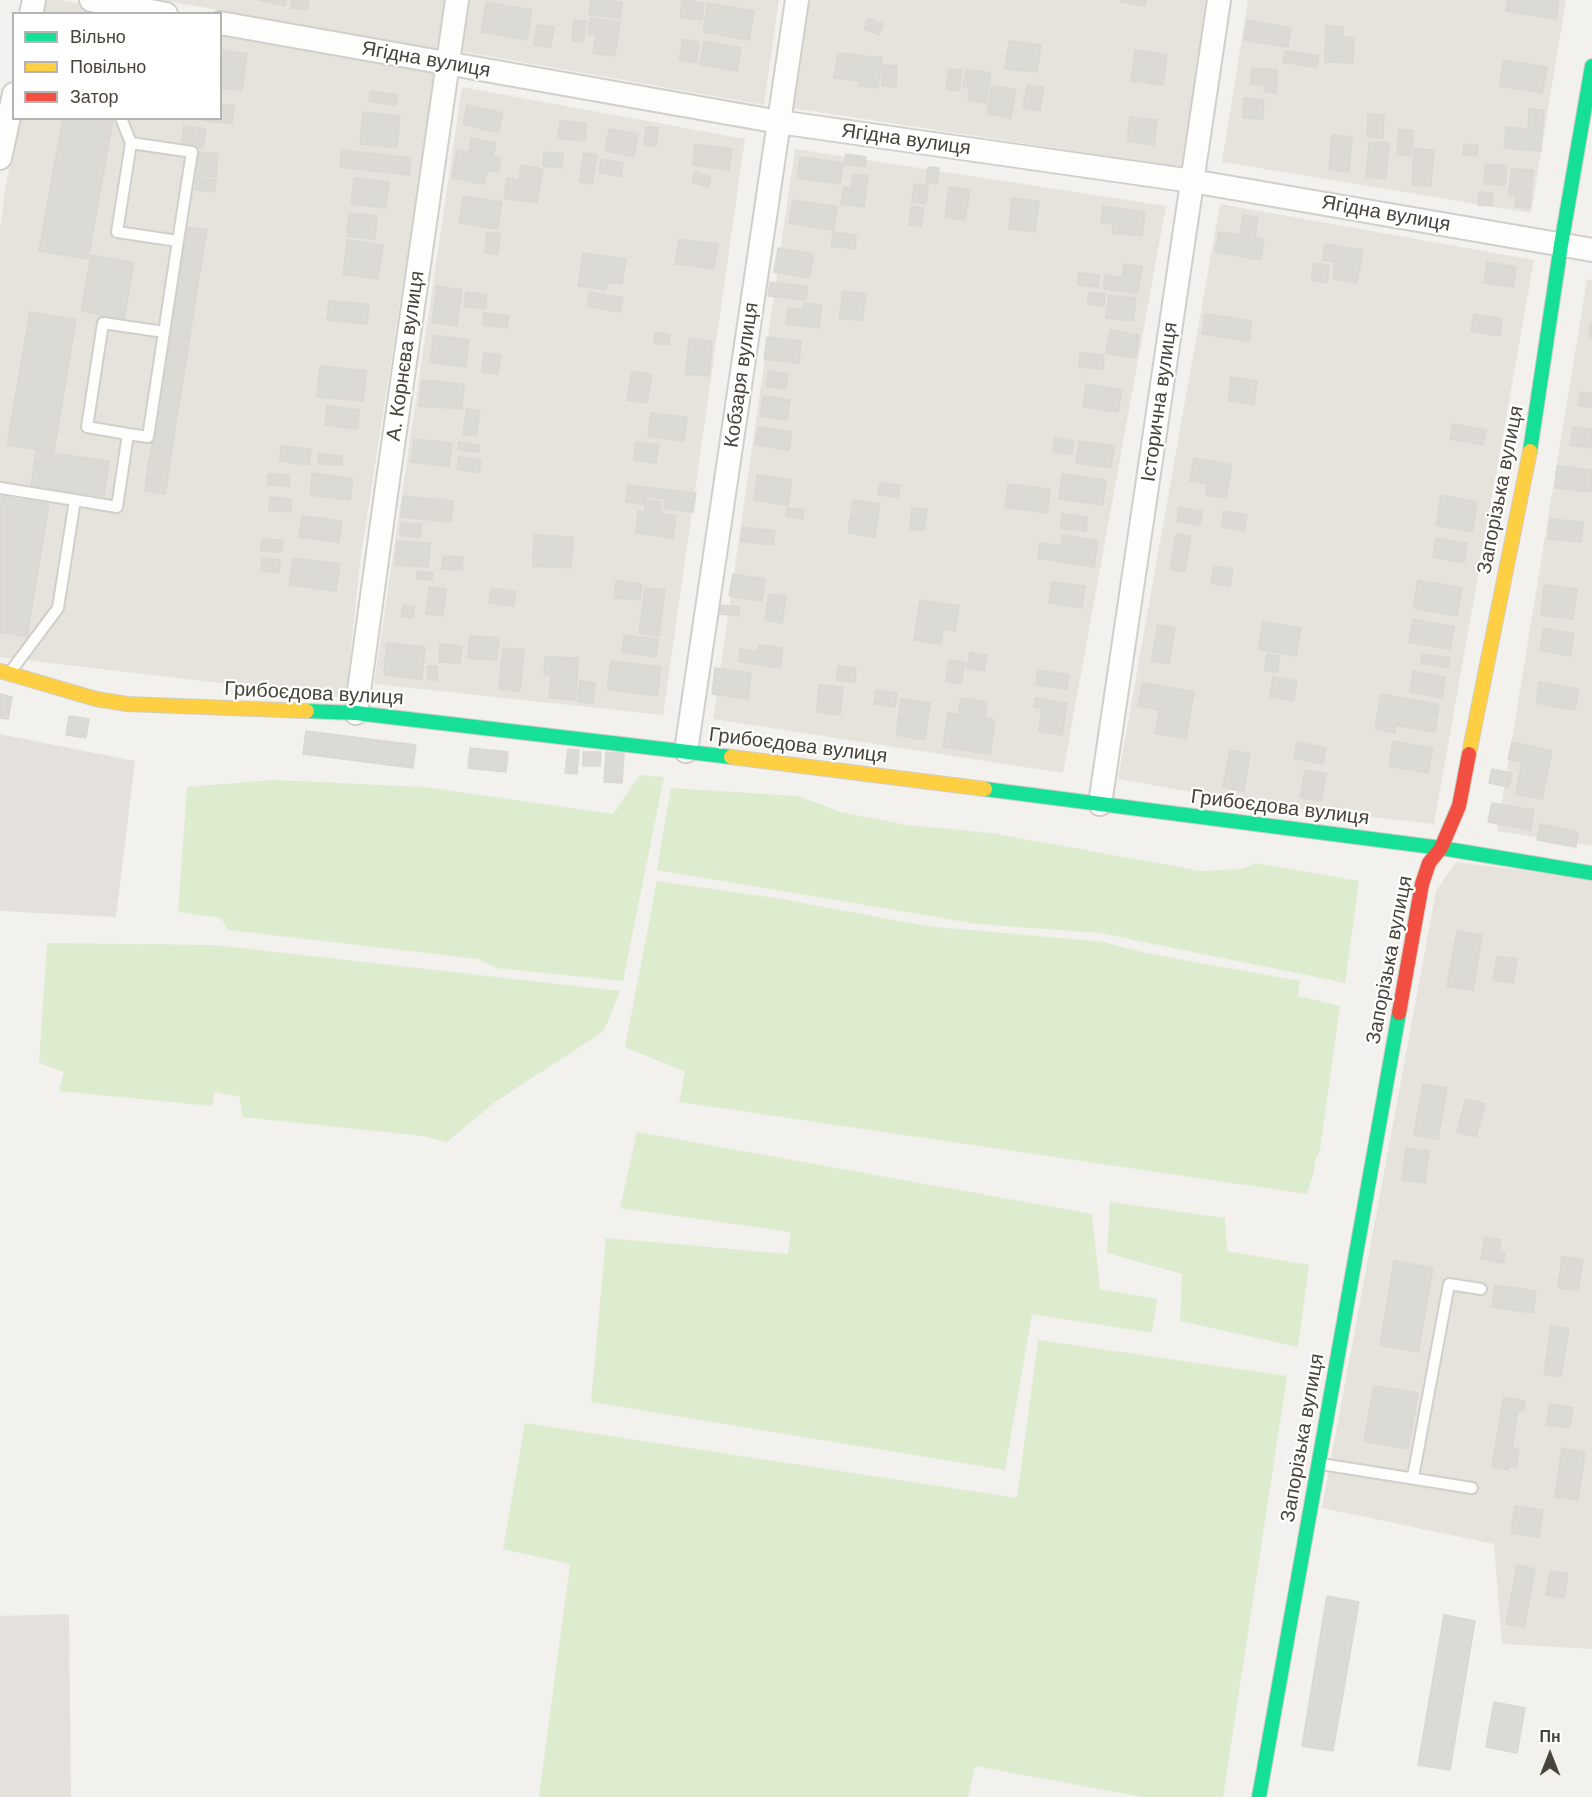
<!DOCTYPE html>
<meta charset="utf-8">
<style>
body{margin:0}
#map{position:relative;width:1592px;height:1797px;overflow:hidden;background:#f2f1ed;font-family:Helvetica,sans-serif}
canvas{display:block}
.legend{position:absolute;left:12px;top:12px;width:210px;height:108px;box-sizing:border-box;background:#fff;border:2px solid #b6b4b0;margin:0;padding:8px 10px;list-style:none;font-size:18px;color:#484439}
.legend li{display:flex;align-items:center;gap:12px;height:30px}
.legend b{width:30px;border:2px solid #b6b4b0}
.north{position:absolute;left:1520px;top:1725px;width:60px;height:60px;-webkit-text-stroke:4px #fff;paint-order:stroke;rotate:0deg;font-size:16px;font-weight:700;line-height:24px;text-align:center;color:#484439}
.north::after{content:'';display:block;margin:auto;width:21px;height:27px;background:#484439;clip-path:polygon(50% 0,100% 100%,50% 72%,0 100%)}
</style>
<div id="map">
<canvas width="1592" height="1797"></canvas>
<ul class="legend">
<li><b style="height:8px;background:#16e098"></b>Вільно</li>
<li><b style="height:8px;background:#ffcf43"></b>Повільно</li>
<li><b style="height:8px;background:#f24e42"></b>Затор</li>
</ul>
<div class="north">Пн</div>
</div>
<script>
const c = document.querySelector('canvas').getContext('2d');
c.lineJoin = 'round';
function paint(path, color) { c.fillStyle = color; c.fill(path, 'evenodd'); }
const shape = rows => new Path2D(rows.map(r => 'M' + r).join(''));
function stroke(path, color, width, dash) { c.strokeStyle = color; c.lineWidth = width; c.lineCap = dash ? 'butt' : 'round'; c.setLineDash(dash || []); c.stroke(path); }
function write(font, color, halo, rows, align = 'center') {
  c.font = font + ' Helvetica,sans-serif'; c.lineWidth = 4.5; c.setLineDash([]); c.textBaseline = 'middle'; c.strokeStyle = halo; c.fillStyle = color; for (const [text, x, y, turn = 0] of rows) {
    c.save(); c.translate(x, y); c.rotate((+turn || 0) * Math.PI / 180); c.textAlign = isNaN(turn) ? turn : align; if (halo) c.strokeText(text, 0, 0); c.fillText(text, 0, 0); c.restore();
  }
}
paint(shape([
 [41,0,61,0,133,13,39,14],
 [163,0,450,0,443,51],
 [467,0,779,0,764,105,460,51],
 [808,0,1212,0,1186,168,792,108],
 [1248,0,1566,0,1531,213,1222,162],
 [221,30,436,71,360,562,346,698,0,657,0,230,5,190,18,119,220,118],
 [462,87,745,139,663,715,374,684],
 [795,149,1166,206,1063,773,713,719],
 [1220,204,1534,260,1434,824,1266,805,1118,779],
 [1587,279,1592,280,1592,846,1497,831],
 [1456,862,1592,879,1592,1649,1502,1644,1494,1544,1322,1508,1436,891]
]), '#e5e3db');
paint(shape([
 [0,734,135,761,116,917,0,911],
 [69,1614,71,1797,0,1797,0,1616]
]), '#e4e1dd');
paint(shape([
 [640,775,664,777,623,981,496,968,478,959,228,930,221,918,178,912,187,787,274,780,424,787,613,814],
 [671,788,798,796,841,812,907,825,991,833,1201,871,1241,869,1256,863,1359,881,1345,983,1100,933,977,924,657,870],
 [657,881,782,899,926,926,1104,942,1145,953,1300,981,1298,996,1340,1006,1320,1150,1315,1161,1314,1171,1307,1194,679,1102,685,1072,625,1047],
 [47,943,214,945,620,991,604,1031,495,1102,447,1142,423,1136,242,1117,240,1097,215,1092,212,1106,59,1091,64,1072,39,1063],
 [637,1132,1092,1214,1100,1289,1157,1299,1152,1333,1032,1314,1005,1470,591,1402,606,1238,788,1254,791,1232,620,1208],
 [1110,1202,1225,1218,1227,1251,1309,1265,1298,1347,1180,1321,1182,1274,1107,1253],
 [1038,1340,1287,1376,1223,1797,1143,1797,975,1766,968,1797,539,1797,570,1564,503,1549,525,1423,1017,1498]
]), '#ddebcf');
const building = shape([
 [258,0,286,0,285,6,258,0],
 [292,0,309,0,307,10,291,8,292,0],
 [591,0,622,2,620,18,589,15,591,0],
 [682,0,704,3,702,20,680,17,682,0],
 [1122,0,1146,0,1145,6,1121,2,1122,0],
 [1508,0,1559,1,1556,19,1506,11,1508,0],
 [486,2,532,10,527,40,481,32,486,2],
 [708,3,754,11,749,40,703,32,708,3],
 [590,18,620,22,615,56,593,53,596,35,588,34,590,18],
 [868,19,883,24,879,35,864,29,868,19],
 [574,20,586,21,584,42,572,41,574,20],
 [1247,20,1291,28,1288,47,1244,40,1247,20],
 [537,25,554,27,551,47,534,45,537,25],
 [1326,26,1343,27,1342,37,1354,38,1353,63,1325,62,1326,26],
 [683,39,699,42,696,63,679,60,683,39],
 [704,41,741,48,737,71,700,64,704,41],
 [1009,41,1041,45,1037,72,1005,69,1009,41],
 [220,50,247,54,242,91,220,88,220,50],
 [1135,50,1167,55,1163,85,1131,81,1135,50],
 [1285,51,1319,56,1317,68,1283,62,1285,51],
 [838,53,882,58,878,88,859,86,859,81,834,78,838,53],
 [1504,60,1547,67,1542,93,1499,86,1504,60],
 [883,65,897,66,896,87,882,86,883,65],
 [1252,68,1277,70,1276,93,1264,92,1265,85,1251,84,1252,68],
 [949,69,962,70,959,91,946,89,949,69],
 [966,69,991,73,986,103,968,100,970,89,963,87,966,69],
 [992,85,1016,90,1011,118,987,114,992,85],
 [1027,85,1044,87,1040,111,1023,108,1027,85],
 [370,91,398,95,396,105,369,101,370,91],
 [1244,98,1264,100,1263,119,1243,118,1244,98],
 [220,104,234,106,232,124,194,119,220,118,220,104],
 [467,105,503,113,498,133,463,124,467,105],
 [1529,109,1544,110,1541,151,1504,148,1506,127,1528,129,1529,109],
 [363,112,400,116,397,148,360,144,363,112],
 [1368,114,1384,115,1383,138,1367,137,1368,114],
 [1130,117,1157,120,1154,145,1127,141,1130,117],
 [63,118,113,120,88,259,39,251,63,118],
 [560,121,586,123,585,141,558,138,560,121],
 [184,125,193,127,190,147,181,145,184,125],
 [193,127,206,129,203,148,190,147,193,127],
 [646,127,658,128,656,147,644,145,646,127],
 [609,129,638,134,634,157,605,151,609,129],
 [1399,129,1413,131,1411,156,1397,155,1399,129],
 [1332,135,1352,137,1349,172,1329,170,1332,135],
 [471,138,496,143,493,155,469,151,471,138],
 [1369,142,1389,143,1386,179,1366,177,1369,142],
 [695,144,732,149,729,170,693,165,695,144],
 [1464,144,1478,145,1477,156,1463,155,1464,144],
 [1414,149,1434,150,1431,186,1412,185,1414,149],
 [342,150,411,158,409,175,340,167,342,150],
 [457,150,501,158,498,172,487,170,484,184,452,178,457,150],
 [199,152,218,154,217,164,198,162,199,152],
 [544,152,563,154,562,168,543,166,544,152],
 [584,153,597,155,592,184,579,182,584,153],
 [846,154,866,157,865,167,844,164,846,154],
 [800,157,843,163,840,184,797,178,800,157],
 [601,159,623,163,621,177,599,172,601,159],
 [198,164,217,166,216,177,197,176,198,164],
 [1485,164,1507,166,1505,185,1484,184,1485,164],
 [521,165,543,169,537,203,504,198,507,178,519,180,521,165],
 [928,167,939,168,937,184,926,182,928,167],
 [1511,169,1533,170,1530,208,1515,207,1516,196,1509,195,1511,169],
 [695,172,711,177,708,187,692,182,695,172],
 [853,174,868,176,864,207,841,204,844,187,851,188,853,174],
 [196,178,216,180,214,192,195,190,196,178],
 [354,178,389,182,386,208,351,204,354,178],
 [914,184,928,185,926,204,912,202,914,184],
 [949,187,970,190,965,220,945,217,949,187],
 [1479,192,1493,193,1492,206,1478,205,1479,192],
 [463,196,502,202,498,229,459,223,463,196],
 [1012,198,1039,201,1035,232,1009,229,1012,198],
 [793,200,837,207,834,230,789,223,793,200],
 [911,206,924,208,921,227,909,225,911,206],
 [1103,206,1114,208,1112,224,1101,223,1103,206],
 [1115,208,1145,212,1142,236,1112,233,1115,208],
 [349,213,377,216,375,239,347,236,349,213],
 [1243,215,1258,218,1255,237,1264,239,1261,260,1215,252,1219,232,1240,235,1243,215],
 [187,227,207,230,205,240,185,237,187,227],
 [487,232,500,234,498,254,485,253,487,232],
 [833,232,856,235,855,249,831,246,833,232],
 [185,237,205,240,203,251,183,248,185,237],
 [679,239,718,244,714,269,675,264,679,239],
 [347,240,383,245,378,279,343,274,347,240],
 [1325,244,1363,250,1357,283,1333,279,1335,262,1322,260,1325,244],
 [183,248,203,251,202,261,182,258,183,248],
 [778,248,814,254,809,278,774,272,778,248],
 [583,253,626,259,622,284,607,282,606,290,578,286,583,253],
 [91,255,134,263,124,319,81,311,91,255],
 [182,258,202,261,200,272,180,268,182,258],
 [1487,262,1516,267,1513,287,1484,283,1487,262],
 [1314,263,1329,265,1327,283,1311,280,1314,263],
 [1124,264,1142,267,1138,293,1103,289,1105,275,1122,278,1124,264],
 [180,268,200,272,198,282,178,279,180,268],
 [1079,273,1099,275,1098,287,1078,285,1079,273],
 [178,279,198,282,196,296,176,293,178,279],
 [770,282,808,287,806,300,768,296,770,282],
 [437,286,462,290,457,326,432,322,437,286],
 [843,291,866,294,862,321,839,318,843,291],
 [466,292,487,294,485,309,464,306,466,292],
 [590,292,623,298,620,312,587,306,590,292],
 [176,293,196,296,195,305,175,302,176,293],
 [1089,293,1105,294,1104,306,1087,304,1089,293],
 [1109,295,1136,298,1133,321,1106,318,1109,295],
 [329,301,369,304,367,324,327,320,329,301],
 [175,302,195,305,193,316,173,313,175,302],
 [804,303,822,305,819,328,786,324,788,308,803,310,804,303],
 [30,312,76,320,54,452,7,445,30,312],
 [173,313,193,316,191,327,171,324,173,313],
 [484,313,509,316,507,328,483,325,484,313],
 [1205,314,1252,321,1249,341,1202,334,1205,314],
 [1474,314,1502,319,1500,336,1471,331,1474,314],
 [1590,323,1592,323,1592,338,1589,338,1590,323],
 [171,324,191,327,190,337,170,334,171,324],
 [1110,330,1139,335,1136,358,1106,353,1110,330],
 [655,332,670,334,669,345,654,343,655,332],
 [170,334,190,337,188,349,167,346,170,334],
 [434,335,469,340,466,367,430,362,434,335],
 [767,337,801,341,799,363,764,359,767,337],
 [689,339,712,341,709,376,686,374,689,339],
 [167,346,188,349,186,361,166,358,167,346],
 [484,353,501,355,498,374,482,372,484,353],
 [1080,353,1104,355,1103,369,1079,367,1080,353],
 [166,358,186,361,184,373,164,370,166,358],
 [320,366,366,371,363,401,317,397,320,366],
 [164,370,184,373,182,384,162,381,164,370],
 [632,371,652,375,647,403,627,400,632,371],
 [768,371,788,374,786,389,766,386,768,371],
 [1231,377,1257,381,1254,405,1228,401,1231,377],
 [422,380,464,384,462,409,419,406,422,380],
 [162,381,182,384,181,394,160,391,162,381],
 [1086,384,1122,390,1118,412,1083,407,1086,384],
 [160,391,181,394,179,404,159,401,160,391],
 [1581,392,1592,394,1592,408,1578,405,1581,392],
 [763,396,790,400,787,420,760,416,763,396],
 [159,401,179,404,177,415,157,412,159,401],
 [327,406,360,410,357,429,325,425,327,406],
 [467,409,480,411,476,436,463,434,467,409],
 [157,412,177,415,175,429,155,426,157,412],
 [651,413,687,417,684,441,648,436,651,413],
 [1453,424,1486,430,1483,445,1450,439,1453,424],
 [155,426,175,429,174,438,153,434,155,426],
 [758,427,792,432,789,450,755,445,758,427],
 [1573,427,1592,430,1592,448,1570,445,1573,427],
 [153,434,174,438,172,449,152,445,153,434],
 [1055,438,1073,441,1072,454,1053,452,1055,438],
 [414,439,452,443,449,466,411,462,414,439],
 [1079,441,1114,446,1111,468,1076,463,1079,441],
 [459,442,479,445,479,452,458,450,459,442],
 [636,442,659,445,656,463,634,460,636,442],
 [152,445,172,449,170,460,150,457,152,445],
 [281,446,311,449,309,465,280,461,281,446],
 [36,451,109,461,104,496,31,486,36,451],
 [319,454,342,456,342,465,318,464,319,454],
 [150,457,170,460,169,470,148,466,150,457],
 [459,457,481,460,479,473,457,469,459,457],
 [1194,458,1232,465,1226,498,1206,495,1208,484,1190,481,1194,458],
 [148,466,169,470,167,482,146,479,148,466],
 [1557,466,1592,470,1592,492,1555,488,1557,466],
 [312,473,353,479,350,500,310,495,312,473],
 [268,474,289,475,289,486,268,485,268,474],
 [1062,474,1106,480,1103,505,1059,499,1062,474],
 [757,475,792,480,788,505,754,500,757,475],
 [146,479,167,482,165,494,145,491,146,479],
 [880,483,900,485,898,497,878,495,880,483],
 [1008,484,1050,489,1047,513,1005,507,1008,484],
 [628,485,696,493,693,512,664,508,665,499,645,496,644,504,626,502,628,485],
 [1441,495,1477,502,1472,532,1436,525,1441,495],
 [403,496,453,501,451,522,401,517,403,496],
 [2,497,49,504,27,637,0,632,0,510,2,497],
 [270,497,292,499,290,512,269,510,270,497],
 [646,500,661,502,660,514,676,516,673,538,636,533,638,511,644,512,646,500],
 [853,500,880,504,875,537,848,533,853,500],
 [1179,507,1202,511,1200,525,1177,521,1179,507],
 [787,508,804,510,802,519,786,516,787,508],
 [912,508,927,509,924,530,910,529,912,508],
 [1224,511,1247,515,1244,531,1221,527,1224,511],
 [1062,514,1087,517,1086,531,1061,529,1062,514],
 [302,516,342,521,339,542,299,537,302,516],
 [1550,519,1583,522,1581,542,1548,539,1550,519],
 [401,523,421,524,420,537,400,535,401,523],
 [743,527,775,531,773,545,741,541,743,527],
 [1176,534,1191,536,1185,572,1170,569,1176,534],
 [534,535,573,537,571,568,533,566,534,535],
 [1063,535,1098,541,1094,567,1038,558,1040,543,1061,546,1063,535],
 [1436,538,1467,543,1464,563,1433,557,1436,538],
 [262,539,283,540,282,552,261,551,262,539],
 [397,541,430,543,428,567,395,565,397,541],
 [443,556,463,557,462,570,442,569,443,556],
 [262,558,280,560,279,573,261,571,262,558],
 [293,558,340,564,336,591,289,585,293,558],
 [1214,566,1233,569,1230,587,1211,583,1214,566],
 [417,571,433,573,432,580,416,578,417,571],
 [733,574,765,579,762,601,729,596,733,574],
 [1418,580,1462,588,1457,616,1413,608,1418,580],
 [616,581,642,584,640,600,614,598,616,581],
 [1052,582,1085,586,1082,608,1049,603,1052,582],
 [1544,585,1577,589,1573,619,1541,615,1544,585],
 [429,587,446,589,443,616,426,614,429,587],
 [491,588,516,592,514,606,489,603,491,588],
 [645,588,665,590,659,636,639,633,645,588],
 [769,594,786,596,782,623,765,620,769,594],
 [920,600,959,606,955,631,943,629,941,644,914,640,920,600],
 [403,605,415,607,412,618,401,616,403,605],
 [720,605,740,607,739,616,718,614,720,605],
 [1413,619,1454,627,1450,649,1409,642,1413,619],
 [1263,622,1301,628,1296,656,1258,649,1263,622],
 [1158,625,1175,628,1169,664,1151,661,1158,625],
 [1544,628,1574,634,1570,656,1540,650,1544,628],
 [624,635,658,639,656,657,622,652,624,635],
 [470,636,499,638,497,660,468,658,470,636],
 [387,643,425,647,422,679,384,675,387,643],
 [440,644,462,646,460,663,439,662,440,644],
 [759,645,783,648,780,668,739,661,740,649,757,652,759,645],
 [503,648,524,650,520,691,499,689,503,648],
 [970,652,987,655,984,671,967,668,970,652],
 [1267,654,1280,656,1277,673,1264,670,1267,654],
 [1422,654,1450,658,1448,668,1421,663,1422,654],
 [545,657,578,658,576,700,549,698,551,675,544,674,545,657],
 [949,660,965,662,961,684,946,682,949,660],
 [611,661,661,667,657,696,607,689,611,661],
 [428,666,437,666,437,680,428,680,428,666],
 [838,666,856,668,855,682,836,680,838,666],
 [715,668,751,673,748,699,712,694,715,668],
 [1038,670,1069,675,1067,689,1036,685,1038,670],
 [1413,671,1445,677,1442,698,1410,692,1413,671],
 [1273,677,1297,681,1293,701,1270,697,1273,677],
 [580,681,595,683,593,703,578,702,580,681],
 [1539,682,1579,689,1575,710,1536,703,1539,682],
 [1143,683,1194,692,1186,739,1155,733,1160,710,1138,706,1143,683],
 [819,685,843,687,840,715,817,712,819,685],
 [876,690,897,693,895,707,874,704,876,690],
 [0,694,12,697,8,719,0,718,0,694],
 [1381,694,1439,705,1435,732,1396,725,1395,733,1375,729,1381,694],
 [961,698,987,702,985,718,995,720,990,754,943,747,948,713,958,715,961,698],
 [1035,698,1067,703,1062,735,1039,731,1042,708,1034,707,1035,698],
 [901,699,930,703,925,740,896,735,901,699],
 [69,716,89,719,86,738,66,735,69,716],
 [306,731,416,745,413,768,303,754,306,731],
 [1393,741,1433,748,1428,773,1389,766,1393,741],
 [1297,742,1326,748,1323,764,1294,758,1297,742],
 [1512,742,1552,751,1542,799,1516,794,1522,762,1508,759,1512,742],
 [470,748,508,752,506,772,468,768,470,748],
 [568,749,579,750,577,774,565,773,568,749],
 [1230,750,1250,754,1244,791,1223,787,1230,750],
 [583,752,601,752,600,766,583,766,583,752],
 [606,752,624,753,622,783,604,782,606,752],
 [1492,769,1512,773,1509,787,1489,783,1492,769],
 [1305,770,1326,774,1321,801,1300,797,1305,770],
 [1492,803,1534,810,1531,830,1488,822,1492,803],
 [1540,824,1578,832,1576,847,1537,840,1540,824],
 [1457,931,1482,935,1473,990,1447,986,1457,931],
 [1497,956,1517,959,1513,983,1493,980,1497,956],
 [1423,1084,1447,1088,1438,1139,1414,1135,1423,1084],
 [1466,1099,1485,1104,1476,1137,1457,1132,1466,1099],
 [1406,1148,1429,1151,1425,1183,1402,1180,1406,1148],
 [1485,1237,1501,1240,1499,1252,1505,1253,1503,1263,1481,1259,1485,1237],
 [1562,1256,1583,1260,1578,1291,1558,1288,1562,1256],
 [1394,1261,1433,1268,1418,1352,1380,1345,1394,1261],
 [1495,1285,1536,1291,1533,1313,1492,1307,1495,1285],
 [1551,1326,1569,1329,1561,1377,1544,1374,1551,1326],
 [1374,1386,1418,1393,1408,1449,1364,1441,1374,1386],
 [1504,1397,1525,1401,1523,1411,1518,1410,1512,1448,1519,1449,1516,1468,1509,1466,1508,1470,1492,1467,1504,1397],
 [1550,1404,1573,1408,1569,1428,1546,1425,1550,1404],
 [1562,1448,1585,1452,1578,1500,1555,1497,1562,1448],
 [1515,1506,1543,1510,1539,1537,1511,1533,1515,1506],
 [1517,1565,1535,1569,1524,1628,1506,1624,1517,1565],
 [1550,1571,1568,1574,1564,1598,1546,1595,1550,1571],
 [1327,1596,1359,1602,1333,1751,1302,1746,1327,1596],
 [1444,1615,1475,1621,1450,1770,1418,1765,1444,1615],
 [1494,1702,1525,1708,1517,1753,1486,1747,1494,1702]
]);
paint(building, '#dcdad5');
stroke(building, '#dad8d3', 1.5);
const lane = shape([
 [121,118,131,143,117,232,178,241,192,152,131,143],
 [128,434,148,437,178,241],
 [0,488,75,500],
 [11,671,58,608,75,500,117,507,128,434,87,427,103,323,164,332],
 [1321,1464,1472,1488],
 [1413,1477,1449,1284,1481,1289]
]);
const street = shape([
 [91,0,166,14],
 [31,14,34,0],
 [220,23,779,122,1192,181,1592,250],
 [0,158,14,94],
 [356,713,386,494,457,0],
 [686,751,797,0],
 [1100,804,1219,0]
]);
const fast = shape([
 [1530,451,1561,245,1592,66],
 [307,711,356,713,731,757],
 [985,789,1441,848,1592,873],
 [1259,1797,1399,1013]
]);
const slow = shape([
 [0,671,96,699,127,704,307,711],
 [1469,754,1530,451],
 [731,757,985,789]
]);
const jam = shape([
 [1399,1013,1422,884,1429,863,1441,848,1459,806,1469,754]
]);
stroke(lane, '#d0cfca', 14);
stroke(street, '#d0cfca', 26);
stroke(fast, '#d0cec4', 16);
stroke(slow, '#d0cec4', 16);
stroke(jam, '#d0cec4', 16);
stroke(lane, '#fdfdfc', 10);
stroke(street, '#fdfdfc', 22);
stroke(fast, '#16e098', 14);
stroke(slow, '#ffcf43', 14);
stroke(jam, '#f24e42', 14);
write('20px', '#484439', '#fff', [
 ["Ягідна вулиця",426,60,10],
 ["Ягідна вулиця",906,140,8],
 ["Ягідна вулиця",1386,214,10],
 ["А. Корнєва вулиця",406,356,-82],
 ["Кобзаря вулиця",742,375,-82],
 ["Історична вулиця",1160,402,-82],
 ["Запорізька вулиця",1501,490,-79],
 ["Грибоєдова вулиця",314,694,3],
 ["Грибоєдова вулиця",798,746,7],
 ["Грибоєдова вулиця",1280,808,7],
 ["Запорізька вулиця",1390,960,-79],
 ["Запорізька вулиця",1303,1438,-80]
]);
</script>
